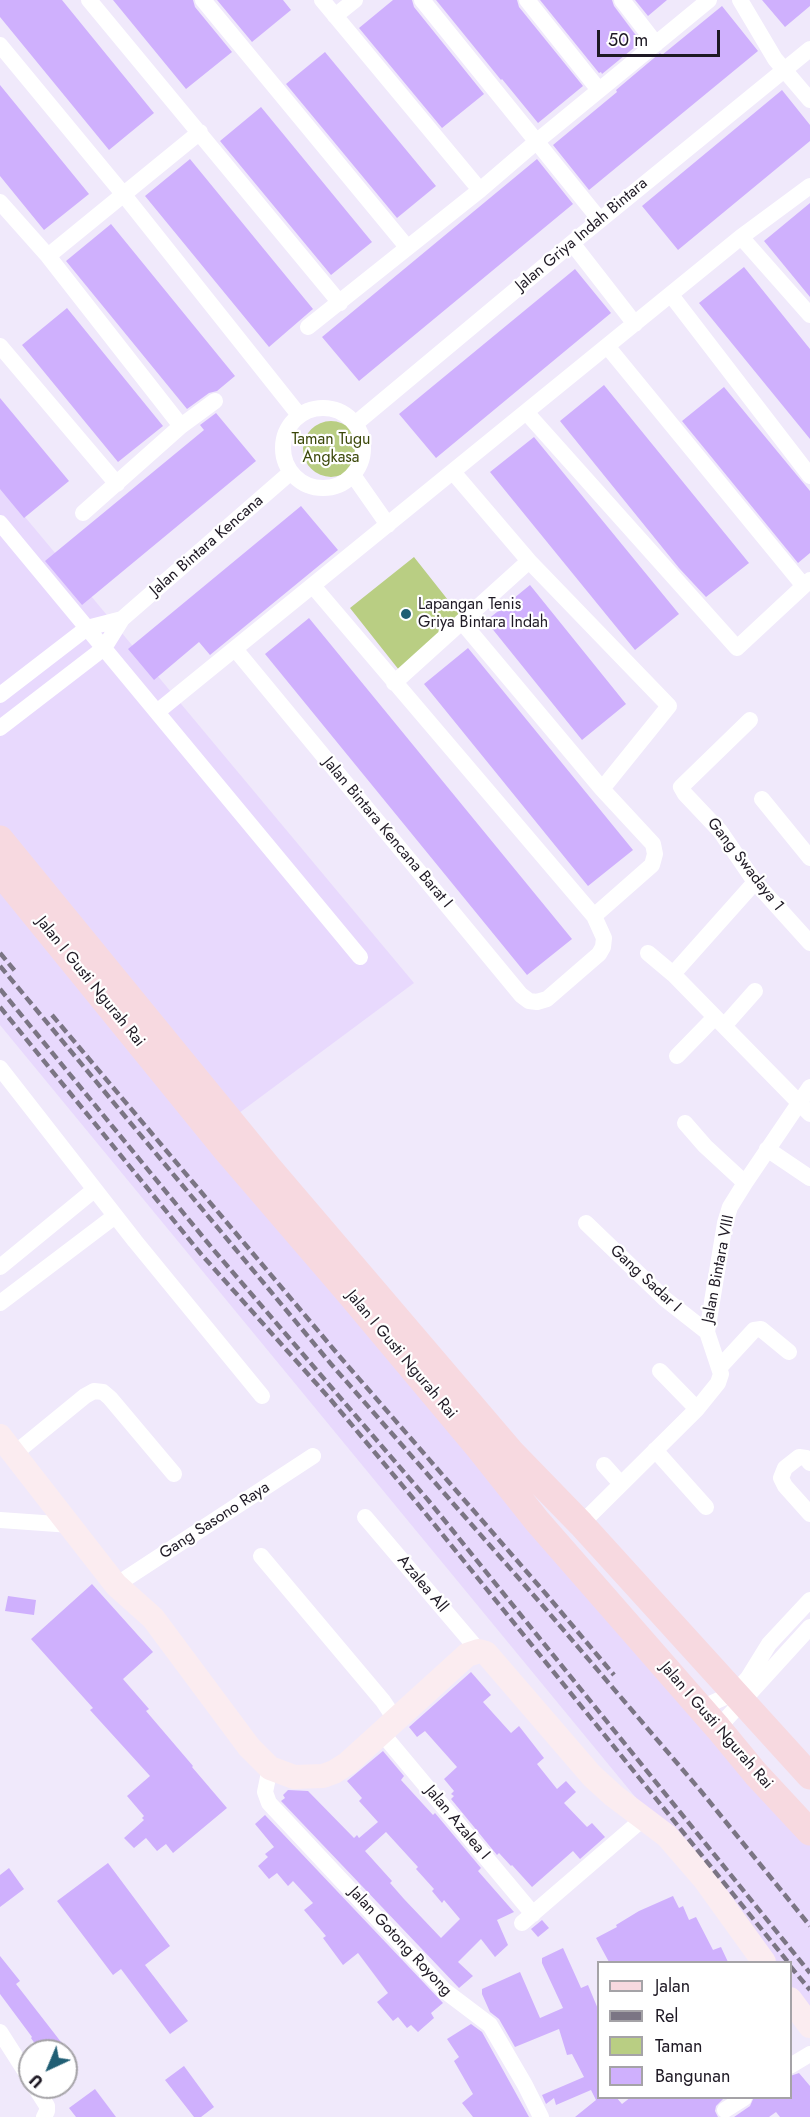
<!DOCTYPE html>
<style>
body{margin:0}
#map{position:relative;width:810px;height:2117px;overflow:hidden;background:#f0e9fb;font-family:Jost,sans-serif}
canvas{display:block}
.legend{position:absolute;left:597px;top:1961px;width:195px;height:138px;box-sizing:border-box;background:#fff;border:2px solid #a5a3a7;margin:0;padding:8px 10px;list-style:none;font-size:18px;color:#1e1924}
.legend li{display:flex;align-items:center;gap:12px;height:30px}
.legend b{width:30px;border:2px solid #a5a3a7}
.north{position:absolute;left:18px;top:2039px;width:60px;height:60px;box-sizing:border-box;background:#fff;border:2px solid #a5a3a7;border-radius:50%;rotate:224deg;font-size:16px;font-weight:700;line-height:24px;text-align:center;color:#1e1924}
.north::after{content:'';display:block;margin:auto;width:21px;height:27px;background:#205e74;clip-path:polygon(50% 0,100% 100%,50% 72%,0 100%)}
.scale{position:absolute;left:597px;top:30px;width:123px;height:27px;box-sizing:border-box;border:3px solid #1e1924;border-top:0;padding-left:8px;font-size:18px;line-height:21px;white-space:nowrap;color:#1e1924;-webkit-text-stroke:4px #fff;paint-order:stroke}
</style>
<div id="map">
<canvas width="810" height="2117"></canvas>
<ul class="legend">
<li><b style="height:8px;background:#f7d9e0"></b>Jalan</li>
<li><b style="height:8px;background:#7b7584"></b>Rel</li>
<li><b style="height:16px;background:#b9ce83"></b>Taman</li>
<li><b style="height:16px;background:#cfb0fd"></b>Bangunan</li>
</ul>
<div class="north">U</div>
<div class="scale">50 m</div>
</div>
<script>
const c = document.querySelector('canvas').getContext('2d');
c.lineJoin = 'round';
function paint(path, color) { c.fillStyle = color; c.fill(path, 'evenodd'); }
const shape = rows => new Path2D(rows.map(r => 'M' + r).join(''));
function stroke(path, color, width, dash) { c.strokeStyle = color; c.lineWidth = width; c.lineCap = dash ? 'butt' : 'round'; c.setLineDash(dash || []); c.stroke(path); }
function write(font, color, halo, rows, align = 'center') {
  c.font = font + ' Jost,sans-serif'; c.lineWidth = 4.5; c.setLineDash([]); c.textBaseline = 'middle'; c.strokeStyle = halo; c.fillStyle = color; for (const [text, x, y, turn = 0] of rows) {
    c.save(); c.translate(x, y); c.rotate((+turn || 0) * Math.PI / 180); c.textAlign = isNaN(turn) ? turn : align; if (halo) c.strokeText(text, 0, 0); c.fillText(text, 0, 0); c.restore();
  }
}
paint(shape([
 [0,487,414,983,231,1119,0,839],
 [0,872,810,1832,810,2009,791,1986,790,1962,771,1962,0,1025]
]), '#e8d9fd');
paint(shape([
 '303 449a28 28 0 1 1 56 0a28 28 0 1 1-56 0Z',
 [414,557,463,619,399,670,350,608]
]), '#b9ce83');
paint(shape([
 [0,0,62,0,154,113,109,150,0,17],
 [113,0,193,0,195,7,232,52,186,89],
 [217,0,283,0,291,10,252,42],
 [393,0,412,0,414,7,484,94,442,128,359,28],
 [436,0,517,0,519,7,583,86,538,123,502,79,501,80],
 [540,0,612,0,614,6,641,42,602,74,601,72,599,73],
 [635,0,667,0,648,16],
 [762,0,810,0,810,6,785,27],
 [722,6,758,51,589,190,553,145,617,92,616,90,660,53,662,55],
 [325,52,436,186,397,218,286,84],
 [0,85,89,194,44,230,0,176],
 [782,90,810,125,810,141,678,250,642,206],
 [261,107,372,242,331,275,220,141],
 [190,159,313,309,269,347,145,196],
 [537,159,573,204,359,381,322,337],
 [810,203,810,297,764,241],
 [111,224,235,376,217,391,209,393,187,409,66,261],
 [744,267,810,349,810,439,699,303],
 [575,269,611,313,436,458,399,414],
 [67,308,163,426,118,462,22,345],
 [604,385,749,563,706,597,679,568,560,421],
 [724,387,810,491,810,553,798,563,682,421],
 [0,398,69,481,24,518,0,489],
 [216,413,256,461,82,605,45,561,204,430,200,425],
 [534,437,679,614,635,650,490,472],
 [301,506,338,550,210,655,199,642,154,680,128,649],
 [530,585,626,704,582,740,486,621],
 [309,618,572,939,527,975,265,654],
 [468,648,633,850,588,886,424,684],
 [92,1584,153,1652,123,1679,149,1709,146,1711,193,1766,192,1767,227,1808,173,1853,166,1844,157,1851,146,1838,134,1848,124,1838,144,1820,142,1818,144,1816,127,1796,150,1776,90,1710,93,1708,31,1639],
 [8,1596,36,1600,34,1615,5,1611],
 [471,1672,491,1695,483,1702,511,1733,519,1726,544,1758,537,1764,557,1789,566,1781,576,1792,564,1803,587,1827,592,1823,605,1837,580,1859,573,1851,532,1887,512,1865,511,1866,499,1853,497,1855,451,1799,454,1796,451,1794,454,1791,444,1779,457,1767,425,1731,417,1737,409,1727],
 [383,1751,404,1776,401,1780,433,1815,435,1813,481,1868,478,1871,514,1912,497,1920,508,1945,495,1957,481,1939,458,1962,473,1976,459,1988,281,1801,285,1798,283,1795,288,1790,308,1791,354,1838,357,1835,359,1838,378,1822,359,1801,362,1798,347,1781],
 [386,1832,418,1867,416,1869,434,1889,432,1891,442,1903,444,1900,460,1919,441,1938,404,1899,390,1883,392,1881,365,1851],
 [265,1815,443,2003,431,2013,434,2018,418,2032,411,2025,407,2028,398,2017,393,2021,377,2002,388,1993,358,1953,343,1965,323,1938,326,1936,304,1910,313,1903,293,1881,288,1886,277,1873,269,1879,258,1866,268,1857,265,1854,274,1847,255,1824],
 [108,1863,170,1946,145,1965,188,2021,170,2034,121,1969,113,1975,57,1901],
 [9,1868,24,1889,0,1907,0,1875],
 [673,1896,679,1908,683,1906,689,1920,696,1917,713,1950,721,1947,728,1962,609,1962,596,1938,617,1927,616,1925,639,1911],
 [542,1920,549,1928,538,1937,531,1929],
 [563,1948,581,1988,588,1985,598,2009,598,2098,616,2097,622,2104,631,2097,725,2097,716,2106,715,2111,718,2117,575,2117,596,2100,591,2090,556,2105,554,2098,546,2104,542,2095,584,2077,572,2054,567,2055,559,2029,515,2047,499,2019,490,2012,482,1994,482,1989,520,1972,540,2018,563,2008,542,1963,542,1958],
 [0,1956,20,1981,16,1984,68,2051,40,2051,31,2038,32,2037,0,1994],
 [471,2024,482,2032,529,2117,473,2117,462,2103,473,2094,454,2061,459,2057,447,2039],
 [184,2066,214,2107,201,2117,194,2117,165,2080],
 [799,2073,810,2086,810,2117,780,2117,776,2112,769,2117,734,2117,750,2106,754,2097,790,2097,790,2076],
 [95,2089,116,2117,76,2117,69,2108]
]), '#cfb0fd');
stroke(shape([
 [89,0,340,303],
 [203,0,407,247],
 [322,0,480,190],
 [422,0,600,220],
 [527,0,599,90],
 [622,0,656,44],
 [740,0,775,59,810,100],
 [335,16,355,0],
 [0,45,124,195,299,415],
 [0,202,48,256,181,426],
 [741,237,810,315],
 [572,243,635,324],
 [48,256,200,132],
 [671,295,810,476],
 [308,327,480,190,536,142,709,0],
 [0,346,117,484],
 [607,346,803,585],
 '283 448a40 40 0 1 1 80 0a40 40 0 1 1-80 0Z',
 [526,412,737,648,810,580],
 [355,424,572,243,810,49],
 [453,472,529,561,669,706,602,789],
 [353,475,388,525],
 [83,513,181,426,215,401],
 [0,523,360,957],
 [462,622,602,789,653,844,655,854,652,865,594,916],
 [235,649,521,995,529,1001,537,1002,547,999,599,954,603,947,604,938,594,916,313,586],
 [394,683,529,561],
 [0,695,87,628,122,619],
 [157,712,741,237,810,186],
 [750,720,681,787,685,794,720,831,755,882,810,943],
 [0,728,104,648,122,619,291,472],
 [762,799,810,858],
 [648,953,673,974,810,1114],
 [673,974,755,882],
 [724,1026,755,991],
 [677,1056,715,1017],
 [0,1068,135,1241,262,1396],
 [685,1123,705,1146,745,1183],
 [767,1149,810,1178],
 [586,1223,665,1299,707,1332],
 [0,1267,94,1190],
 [0,1303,115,1216],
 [719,1368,754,1330,761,1329,789,1352],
 [660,1371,697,1409],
 [655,1450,706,1507],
 [14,1454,85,1396,94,1391,103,1392,110,1398,174,1474],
 [810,1463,806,1458,799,1457,785,1468,781,1478,785,1486,810,1514],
 [604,1465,621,1484],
 [365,1517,479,1651],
 [0,1520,71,1525],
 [581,1524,697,1409,718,1383,721,1374,707,1332,725,1223,730,1207,745,1183,810,1087],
 [261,1556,383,1701,395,1719],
 [116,1585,313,1456],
 [701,1708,734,1693,748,1678,769,1644,810,1600],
 [718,1728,810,1627],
 [381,1732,533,1914],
 [270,1768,265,1792,269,1803,445,1991,490,2025,525,2085,541,2117],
 [522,1923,644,1818],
 [0,2032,30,2079],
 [790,2066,810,2054],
 [35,2087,47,2106,47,2111,44,2117],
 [725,2110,744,2098]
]), '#fff', 16);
stroke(shape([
 [0,1436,116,1585,153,1618,249,1747,270,1768,294,1777,323,1776,334,1772,348,1763,467,1655,479,1651,486,1653,592,1776,614,1796,667,1836,705,1880,764,1962],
 [790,1999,810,2026]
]), '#fbecf0', 24);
stroke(shape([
 [0,839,268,1167,512,1453,581,1524,810,1776],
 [0,872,226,1150,349,1293,479,1448,537,1521,718,1728,756,1774,810,1832]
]), '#f7d9e0', 27);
stroke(shape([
 [0,953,15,971],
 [0,966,331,1364,543,1606,700,1790,810,1926],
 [0,989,212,1248,428,1500,810,1973],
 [0,1007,201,1254,331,1400,417,1503,788,1962],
 [52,1015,341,1358,546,1594,614,1675],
 [790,1966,810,1990]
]), '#7b7584', 4.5, [9, 4.5]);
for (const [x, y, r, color] of [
 [406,614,6,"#205e74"]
]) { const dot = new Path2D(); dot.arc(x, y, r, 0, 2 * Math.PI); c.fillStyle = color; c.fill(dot); stroke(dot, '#fff', 2); }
write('16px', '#1e1924', '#fff', [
 ["Jalan Griya Indah Bintara",582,235,-40],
 ["Jalan Bintara Kencana",207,546,-41],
 ["Jalan Bintara Kencana Barat I",387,833,50],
 ["Gang Swadaya 1",745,865,52],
 ["Jalan I Gusti Ngurah Rai",90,982,51],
 ["Jalan Bintara VIII",719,1269,-79],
 ["Gang Sadar I",645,1279,43],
 ["Jalan I Gusti Ngurah Rai",401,1355,50],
 ["Gang Sasono Raya",215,1521,-33],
 ["Azalea All",422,1584,50],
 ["Jalan I Gusti Ngurah Rai",716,1726,49],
 ["Jalan Azalea I",457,1823,50],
 ["Jalan Gotong Royong",400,1942,47]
]);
write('16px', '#3b4809', '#fff', [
 ["Taman Tugu",331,440],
 ["Angkasa",331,458]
]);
write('16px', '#1e1924', '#fff', [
 ["Lapangan Tenis",418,605],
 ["Griya Bintara Indah",418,623]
], 'left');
</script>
